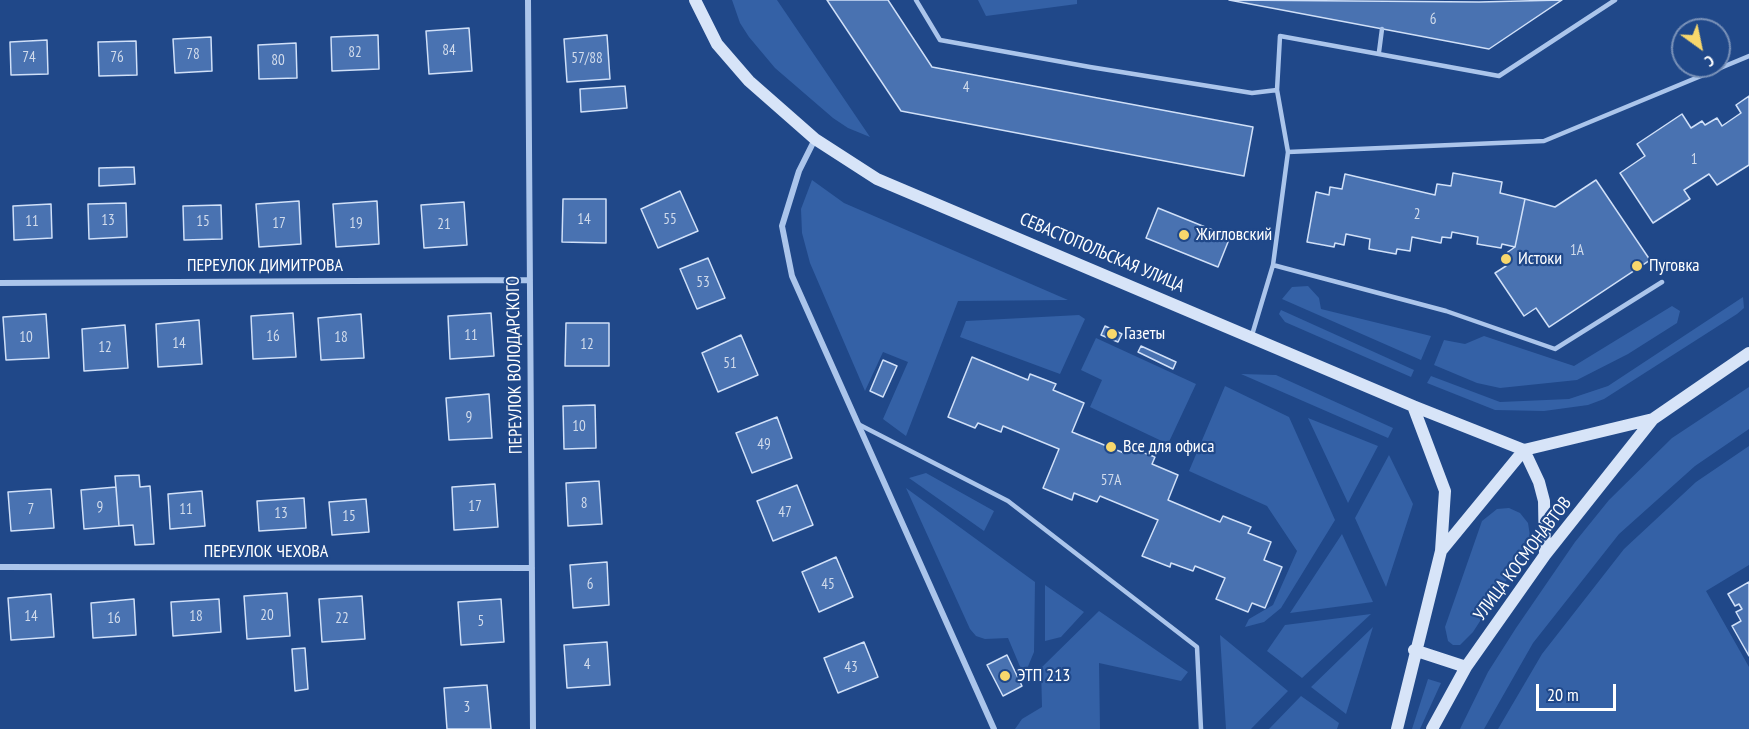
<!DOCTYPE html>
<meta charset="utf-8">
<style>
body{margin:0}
#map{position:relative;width:1749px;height:729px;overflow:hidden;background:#204889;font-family:"PT Sans Narrow",sans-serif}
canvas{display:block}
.north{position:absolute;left:1671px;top:18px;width:60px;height:60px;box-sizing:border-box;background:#204889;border:2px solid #7991b8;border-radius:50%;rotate:147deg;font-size:16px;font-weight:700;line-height:24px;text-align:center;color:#fff}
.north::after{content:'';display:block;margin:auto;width:21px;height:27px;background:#f8d76c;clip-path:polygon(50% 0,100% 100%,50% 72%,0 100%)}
.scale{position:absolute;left:1536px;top:684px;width:80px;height:27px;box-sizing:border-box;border:3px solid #fff;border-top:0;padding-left:8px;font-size:18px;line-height:21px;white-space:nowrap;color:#fff;-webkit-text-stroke:4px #204889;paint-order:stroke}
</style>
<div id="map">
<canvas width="1749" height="729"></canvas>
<div class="north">С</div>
<div class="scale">20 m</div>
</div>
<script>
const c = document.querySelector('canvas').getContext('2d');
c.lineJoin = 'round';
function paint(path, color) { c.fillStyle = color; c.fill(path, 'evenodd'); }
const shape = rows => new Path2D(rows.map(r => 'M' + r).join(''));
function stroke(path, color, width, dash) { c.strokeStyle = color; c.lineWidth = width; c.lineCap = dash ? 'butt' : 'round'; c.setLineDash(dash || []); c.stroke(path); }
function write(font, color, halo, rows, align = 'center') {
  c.font = font + ' "PT Sans Narrow",sans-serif'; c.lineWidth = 4.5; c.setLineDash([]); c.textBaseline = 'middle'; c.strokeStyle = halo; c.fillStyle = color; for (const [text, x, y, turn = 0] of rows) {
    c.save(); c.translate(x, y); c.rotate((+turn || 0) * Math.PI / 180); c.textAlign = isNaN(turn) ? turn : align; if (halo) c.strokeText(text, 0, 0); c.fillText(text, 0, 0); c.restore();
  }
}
paint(shape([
 [732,0,777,0,870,137,848,128,833,118,775,68,749,37,740,23],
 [978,0,1077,0,1077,4,986,16],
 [812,180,844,203,1068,300,958,301,906,436,883,419,908,362,883,352,865,391,810,263,802,233,801,209],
 [1308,286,1319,298,1321,309,1431,336,1421,360,1282,299,1292,287],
 [1743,297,1744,308,1737,314,1604,399,1588,405,1544,411,1495,410,1427,383,1431,376,1500,402,1569,399,1608,386],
 [1672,306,1680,311,1677,323,1628,354,1577,380,1500,388,1477,383,1434,365,1444,340,1465,344,1484,336,1574,366],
 [1281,310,1414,370,1411,377,1285,322,1279,314],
 [1079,315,1085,319,1060,374,960,337,966,321],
 [1096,338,1196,384,1168,444,1090,407,1102,380,1081,370],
 [1241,374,1276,375,1393,428,1388,438],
 [1225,386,1289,417,1335,520,1281,608,1264,622,1245,627,1249,619,1273,605,1297,551,1267,506,1189,471],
 [1749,387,1749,429,1695,466,1619,534,1533,643,1484,729,1460,729,1488,672,1516,628,1575,542,1609,500,1672,438],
 [1308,418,1378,446,1348,503],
 [1749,446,1749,565,1706,591,1749,667,1749,729,1498,729,1542,654,1624,549,1696,482],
 [1389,455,1413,504,1386,587,1355,518],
 [926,473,994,511,984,531,909,478],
 [906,488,1035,582,1034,652,1024,676,1008,638,985,639,976,636,970,629],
 [1509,508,1520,513,1528,523,1530,536,1526,550,1473,632,1460,645,1453,645,1448,641,1445,627,1482,521,1497,509],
 [1342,534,1373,602,1290,613],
 [1045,585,1084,612,1061,637,1045,641],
 [1099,611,1188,672,1181,681,1099,663,1100,729,1015,729,1022,719,1042,707,1041,668],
 [1371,614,1302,678,1267,651,1285,625],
 [1373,627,1346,714,1311,687],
 [1220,635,1288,691,1251,729,1226,729],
 [1428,679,1441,683,1420,729,1412,729],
 [1301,696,1339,723,1337,729,1269,729]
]), '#3461a6');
const building = shape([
 [827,0,888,0,932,67,1253,127,1244,176,901,111,827,0],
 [1229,0,1479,2,1562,0,1489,49,1229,0],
 [469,28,472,71,429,74,426,31,469,28],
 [378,35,379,69,332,71,331,37,378,35],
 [607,35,610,79,567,82,564,39,607,35],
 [211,37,212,71,175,73,173,39,211,37],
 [47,40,48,74,11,75,10,42,47,40],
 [136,41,137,75,99,76,98,42,136,41],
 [296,43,297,78,259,79,258,45,296,43],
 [625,86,627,108,581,112,580,89,625,86],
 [1749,96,1749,165,1717,185,1709,174,1684,190,1690,199,1653,223,1620,173,1645,156,1637,144,1682,114,1691,128,1702,121,1705,125,1717,118,1722,126,1741,113,1736,105,1749,96],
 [134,167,135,184,99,186,99,168,134,167],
 [1453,173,1502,182,1500,193,1525,199,1515,247,1502,244,1501,248,1477,244,1478,237,1452,232,1451,238,1442,237,1441,243,1412,237,1410,251,1397,249,1396,254,1369,249,1370,239,1346,234,1344,245,1335,243,1334,247,1307,242,1316,192,1329,195,1330,187,1342,189,1345,174,1435,195,1437,184,1451,186,1453,173],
 [1596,180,1650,260,1549,327,1536,308,1524,316,1495,273,1506,266,1505,254,1515,247,1525,199,1555,207,1596,180],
 [680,191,698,231,658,248,641,209,680,191],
 [563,199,606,199,606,243,562,242,563,199],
 [299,201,301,244,259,247,256,204,299,201],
 [377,201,379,244,336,247,333,204,377,201],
 [464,202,467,245,424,248,421,205,464,202],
 [126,203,127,237,89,239,88,204,126,203],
 [51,204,52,238,14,240,13,206,51,204],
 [221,205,222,239,184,240,183,206,221,205],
 [1158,208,1230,237,1218,267,1146,238,1158,208],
 [708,258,725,298,697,309,680,269,708,258],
 [293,313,296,357,253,359,251,316,293,313],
 [491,313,494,356,450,359,448,316,491,313],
 [46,314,49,358,6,360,3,317,46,314],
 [361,314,364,358,321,360,318,318,361,314],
 [199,320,202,364,158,367,156,324,199,320],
 [566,323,609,323,609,366,565,366,566,323],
 [125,325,128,368,84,371,82,329,125,325],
 [1105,326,1122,334,1118,342,1101,335,1105,326],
 [741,335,758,375,718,392,702,353,741,335],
 [1141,346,1176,362,1173,369,1138,352,1141,346],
 [972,357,1028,380,1030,374,1056,384,1053,390,1084,403,1072,432,1124,453,1126,446,1155,457,1152,464,1178,475,1168,500,1220,522,1223,516,1251,527,1248,533,1271,542,1264,560,1282,567,1265,608,1252,603,1248,612,1216,599,1225,578,1195,566,1193,571,1171,563,1170,567,1142,556,1158,520,1100,496,1097,502,1074,493,1072,500,1043,488,1059,449,1003,426,1001,432,978,423,975,428,948,417,972,357],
 [883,360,897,366,883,397,870,391,883,360],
 [489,394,492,438,449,440,446,398,489,394],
 [595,405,596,448,564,449,563,406,595,405],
 [777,417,792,458,752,473,736,433,777,417],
 [139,475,140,487,150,486,154,544,135,545,133,525,119,526,115,476,139,475],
 [599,481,602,524,568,526,566,483,599,481],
 [495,484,498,527,454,530,452,487,495,484],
 [797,485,813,525,773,541,757,501,797,485],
 [116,487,119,526,84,529,81,490,116,487],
 [51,489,54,528,11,531,8,492,51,489],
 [202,491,205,526,170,529,168,494,202,491],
 [304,498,306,528,259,531,257,501,304,498],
 [366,499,369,532,332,535,329,502,366,499],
 [836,557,853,597,819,612,802,572,836,557],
 [607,562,609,605,573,608,570,565,607,562],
 [1749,582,1749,656,1732,626,1741,621,1736,612,1742,609,1739,604,1735,606,1728,594,1749,582],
 [287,593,290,636,247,639,244,596,287,593],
 [51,594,54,637,11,640,8,598,51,594],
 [362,596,365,639,322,642,319,599,362,596],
 [134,599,136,635,93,638,91,603,134,599],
 [219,599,221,632,173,636,171,602,219,599],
 [501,599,504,642,461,645,458,602,501,599],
 [607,642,610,685,567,688,564,645,607,642],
 [864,642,878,677,838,693,824,658,864,642],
 [305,648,308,689,295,691,292,649,305,648],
 [1007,655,1022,686,1003,696,987,665,1007,655],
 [487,685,491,729,447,729,444,688,487,685]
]);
paint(building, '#4972b1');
stroke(building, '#d0e0f8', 1.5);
stroke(shape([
 [916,0,940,40,1090,67,1252,93,1277,90,1288,152],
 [1379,52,1382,29],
 [1277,90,1280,36,1499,76,1615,0],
 [1273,265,1446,311,1555,349,1662,282],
 [1252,335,1273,265,1288,152,1544,141,1749,56],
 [858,424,1008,501,1197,647,1201,729]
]), '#abc5eb', 4.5);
stroke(shape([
 [528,0,533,729],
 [815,139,799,171,782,226,792,276,994,729],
 [0,283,530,280],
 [0,567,532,568]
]), '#abc5eb', 6);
stroke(shape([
 [695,0,717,44,749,81,815,139,877,179,1413,406,1524,450,1653,419],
 [1524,450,1539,482,1544,501,1545,555],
 [1441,551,1524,450],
 [1414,650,1466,667],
 [1397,729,1441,551,1445,491,1413,406],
 [1432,729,1466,667,1545,555,1653,419,1749,353]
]), '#d7e4f8', 12);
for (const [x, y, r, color] of [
 [1184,235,6,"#f8d76c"],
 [1506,259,6,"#f8d76c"],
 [1637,266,6,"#f8d76c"],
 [1112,334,6,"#f8d76c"],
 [1111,447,6,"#f8d76c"],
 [1005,676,6,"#f8d76c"]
]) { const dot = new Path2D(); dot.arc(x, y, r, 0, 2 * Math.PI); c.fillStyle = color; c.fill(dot); stroke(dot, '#204889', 2); }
write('15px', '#d2dcec', null, [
 ["6",1433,20],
 ["84",449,51],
 ["82",355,53],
 ["78",193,55],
 ["74",29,58],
 ["76",117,58],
 ["57/88",587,59],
 ["80",278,61],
 ["4",966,88],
 ["1",1694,160],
 ["2",1417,215],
 ["14",584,220],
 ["55",670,220],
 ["13",108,221],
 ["11",32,222],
 ["15",203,222],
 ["17",279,224],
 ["19",356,224],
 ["21",444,225],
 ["1А",1577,251],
 ["53",703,283],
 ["11",471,336],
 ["16",273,337],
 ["10",26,338],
 ["18",341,338],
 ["14",179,344],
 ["12",587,345],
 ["12",105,348],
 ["51",730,364],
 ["9",469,418],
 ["10",579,427],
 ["49",764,445],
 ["57А",1111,481],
 ["8",584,504],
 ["17",475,507],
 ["9",100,508],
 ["7",31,510],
 ["11",186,510],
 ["47",785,513],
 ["13",281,514],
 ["15",349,517],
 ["6",590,585],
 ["45",828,585],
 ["20",267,616],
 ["14",31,617],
 ["18",196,617],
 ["16",114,619],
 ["22",342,619],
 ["5",481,622],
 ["4",587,665],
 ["43",851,668],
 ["3",467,708]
]);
write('18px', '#fff', '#204889', [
 ["Жигловский",1196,235],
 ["Истоки",1518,259],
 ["Пуговка",1649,266],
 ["Газеты",1124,334],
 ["Все для офиса",1123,447],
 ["ЭТП 213",1017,676]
], 'left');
write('18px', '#fff', '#204889', [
 ["СЕВАСТОПОЛЬСКАЯ УЛИЦА",1102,253,23],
 ["ПЕРЕУЛОК ДИМИТРОВА",265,266],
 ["ПЕРЕУЛОК ВОЛОДАРСКОГО",515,365,-91],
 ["ПЕРЕУЛОК ЧЕХОВА",266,552],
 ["УЛИЦА КОСМОНАВТОВ",1523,559,-53]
]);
</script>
